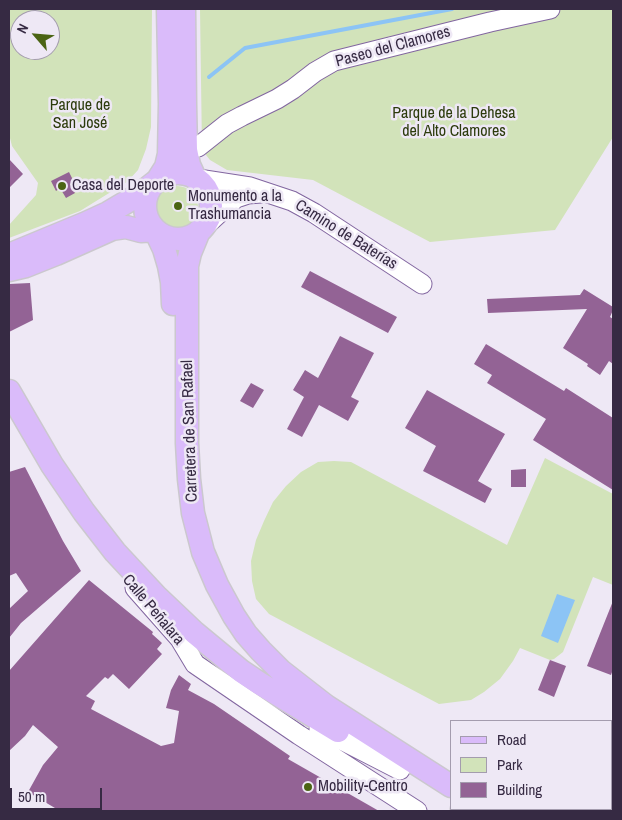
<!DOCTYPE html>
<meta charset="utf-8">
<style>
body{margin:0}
#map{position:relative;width:622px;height:820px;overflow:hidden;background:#eee8f5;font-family:"Archivo Narrow",sans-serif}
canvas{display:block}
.frame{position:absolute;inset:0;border:10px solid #362a43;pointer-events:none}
.legend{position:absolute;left:450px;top:720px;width:162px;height:90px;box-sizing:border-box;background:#eee8f5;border:1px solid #a49cae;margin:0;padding:6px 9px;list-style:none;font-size:15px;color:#362a43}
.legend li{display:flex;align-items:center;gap:10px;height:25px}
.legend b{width:25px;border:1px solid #a49cae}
.north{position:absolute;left:10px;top:10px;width:50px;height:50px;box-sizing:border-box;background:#eee8f5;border:1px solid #a49cae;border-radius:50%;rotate:297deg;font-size:14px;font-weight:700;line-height:20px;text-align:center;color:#362a43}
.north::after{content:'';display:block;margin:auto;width:18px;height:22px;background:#4b6414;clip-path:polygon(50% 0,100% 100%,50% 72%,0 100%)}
.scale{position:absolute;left:10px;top:788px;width:92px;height:22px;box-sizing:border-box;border:2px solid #362a43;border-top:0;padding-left:6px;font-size:15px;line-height:18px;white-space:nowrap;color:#362a43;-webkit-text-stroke:4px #eee8f5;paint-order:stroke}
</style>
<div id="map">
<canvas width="622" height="820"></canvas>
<div class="frame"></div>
<ul class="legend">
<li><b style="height:6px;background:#dabbfa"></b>Road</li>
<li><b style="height:14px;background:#d2e3ba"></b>Park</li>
<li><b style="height:14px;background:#936395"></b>Building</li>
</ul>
<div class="north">N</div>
<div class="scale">50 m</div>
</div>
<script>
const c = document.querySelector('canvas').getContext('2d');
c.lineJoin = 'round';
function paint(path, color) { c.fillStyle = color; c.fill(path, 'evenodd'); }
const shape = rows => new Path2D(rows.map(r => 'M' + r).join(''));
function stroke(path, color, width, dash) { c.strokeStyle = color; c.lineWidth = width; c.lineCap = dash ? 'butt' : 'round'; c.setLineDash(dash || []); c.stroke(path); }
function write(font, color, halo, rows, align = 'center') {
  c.font = font + ' "Archivo Narrow",sans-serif'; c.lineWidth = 5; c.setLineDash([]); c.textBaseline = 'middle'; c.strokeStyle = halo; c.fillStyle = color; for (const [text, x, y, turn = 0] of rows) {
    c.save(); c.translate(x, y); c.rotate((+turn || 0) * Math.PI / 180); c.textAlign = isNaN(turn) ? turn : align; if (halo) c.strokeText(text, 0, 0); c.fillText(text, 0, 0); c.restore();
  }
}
paint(shape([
 [9,9,152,9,151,127,146,149,138,170,127,182,80,211,9,238,9,225,36,195,38,183,12,146,9,134],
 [20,20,50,20,50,50,20,50],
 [200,9,613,9,613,137,555,230,430,242,313,180,227,170,210,160,202,150],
 '156 207a21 21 0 1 1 42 0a21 21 0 1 1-42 0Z',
 [545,458,613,494,613,585,593,577,563,652,554,659,550,660,520,648,513,661,500,679,484,692,471,700,439,704,269,614,256,599,252,581,251,561,256,540,264,521,273,502,286,486,301,472,318,462,334,461,351,462,507,545]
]), '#d2e3ba');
paint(shape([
 [557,594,575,600,558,643,541,636]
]), '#8cc4f5');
stroke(shape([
 [209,77,245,48,452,9]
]), '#8cc4f5', 4);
paint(shape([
 [9,159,23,174,9,188],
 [69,172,74,182,70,184,75,193,66,198,60,188,56,191,51,181],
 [310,271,397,317,388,333,301,287],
 [30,283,33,320,9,332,9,284],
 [584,289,613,307,613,310,610,317,613,319,613,364,609,361,600,375,587,366,588,364,563,348,587,309,488,313,487,299,580,295],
 [340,336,374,353,351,397,359,401,348,421,319,405,302,437,287,429,304,397,293,390,305,370,318,378],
 [486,344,564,391,566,388,613,418,613,490,533,440,546,419,487,383,492,375,474,364],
 [251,383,264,390,253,408,240,401],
 [427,390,505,434,478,481,492,489,485,503,423,471,436,446,405,428],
 [25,467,63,541,81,571,21,623,9,638,9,609,28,591,16,573,9,576,9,472],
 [526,469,526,487,511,487,511,470],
 [89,580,153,632,152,634,162,643,157,649,162,654,129,689,113,674,108,679,105,677,86,696,95,701,91,709,161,746,174,743,179,711,166,708,171,690,179,675,191,684,188,690,214,704,290,756,288,759,379,811,60,811,28,792,43,765,58,747,33,725,25,736,9,751,9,671],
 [613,601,613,669,611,675,587,666],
 [550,660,566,666,554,697,538,690]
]), '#936395');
const minor = shape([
 [198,147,227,124,242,116,277,99,293,89,315,72,334,61,490,22,550,9],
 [198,179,250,187,292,201,314,213,422,284],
 [204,227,227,206,236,198,248,194,261,193],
 [135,588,180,639,195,664,299,735,417,811],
 [319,730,324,731,400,770]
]);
const major = shape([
 [184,9,185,104,186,150,189,165,195,178],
 '145 206a33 33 0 1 1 66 0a33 33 0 1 1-66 0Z',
 [159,178,166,167,169,154,170,104,168,9],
 [155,230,164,249,169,266,172,282,173,304],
 [199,231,190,253,187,266,187,443,189,479,193,513,203,552,217,585,234,616,246,634,261,651,281,671,326,706,451,786],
 [9,255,84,224,108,213,140,194,154,183],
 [9,270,26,266,56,254,112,229,126,227,141,231,155,230],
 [9,391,52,465,84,512,115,552,156,596,195,633,241,671,259,683,338,731],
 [462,809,466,811],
 [488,809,493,811]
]);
stroke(minor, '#8266a0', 21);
stroke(major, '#cbc8ce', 25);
stroke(minor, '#fff', 19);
stroke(major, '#dabbfa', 22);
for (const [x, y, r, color] of [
 [62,186,5,"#4b6414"],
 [178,206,5,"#4b6414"],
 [308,787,5,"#4b6414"]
]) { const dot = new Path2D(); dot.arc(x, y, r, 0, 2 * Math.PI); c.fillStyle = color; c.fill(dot); stroke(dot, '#eee8f5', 2); }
write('16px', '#362a43', '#eee8f5', [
 ["Paseo del Clamores",393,47,-15],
 ["Camino de Baterías",346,235,32],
 ["Carretera de San Rafael",190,431,-92],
 ["Calle Peñalara",153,610,50]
]);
write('16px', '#2c3b0c', '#eee8f5', [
 ["Parque de",80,106],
 ["San José",80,124],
 ["Parque de la Dehesa",454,114],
 ["del Alto Clamores",454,132]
]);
write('16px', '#362a43', '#eee8f5', [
 ["Casa del Deporte",72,186],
 ["Monumento a la",188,197],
 ["Trashumancia",188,215],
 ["Mobility-Centro",318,787]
], 'left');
</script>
